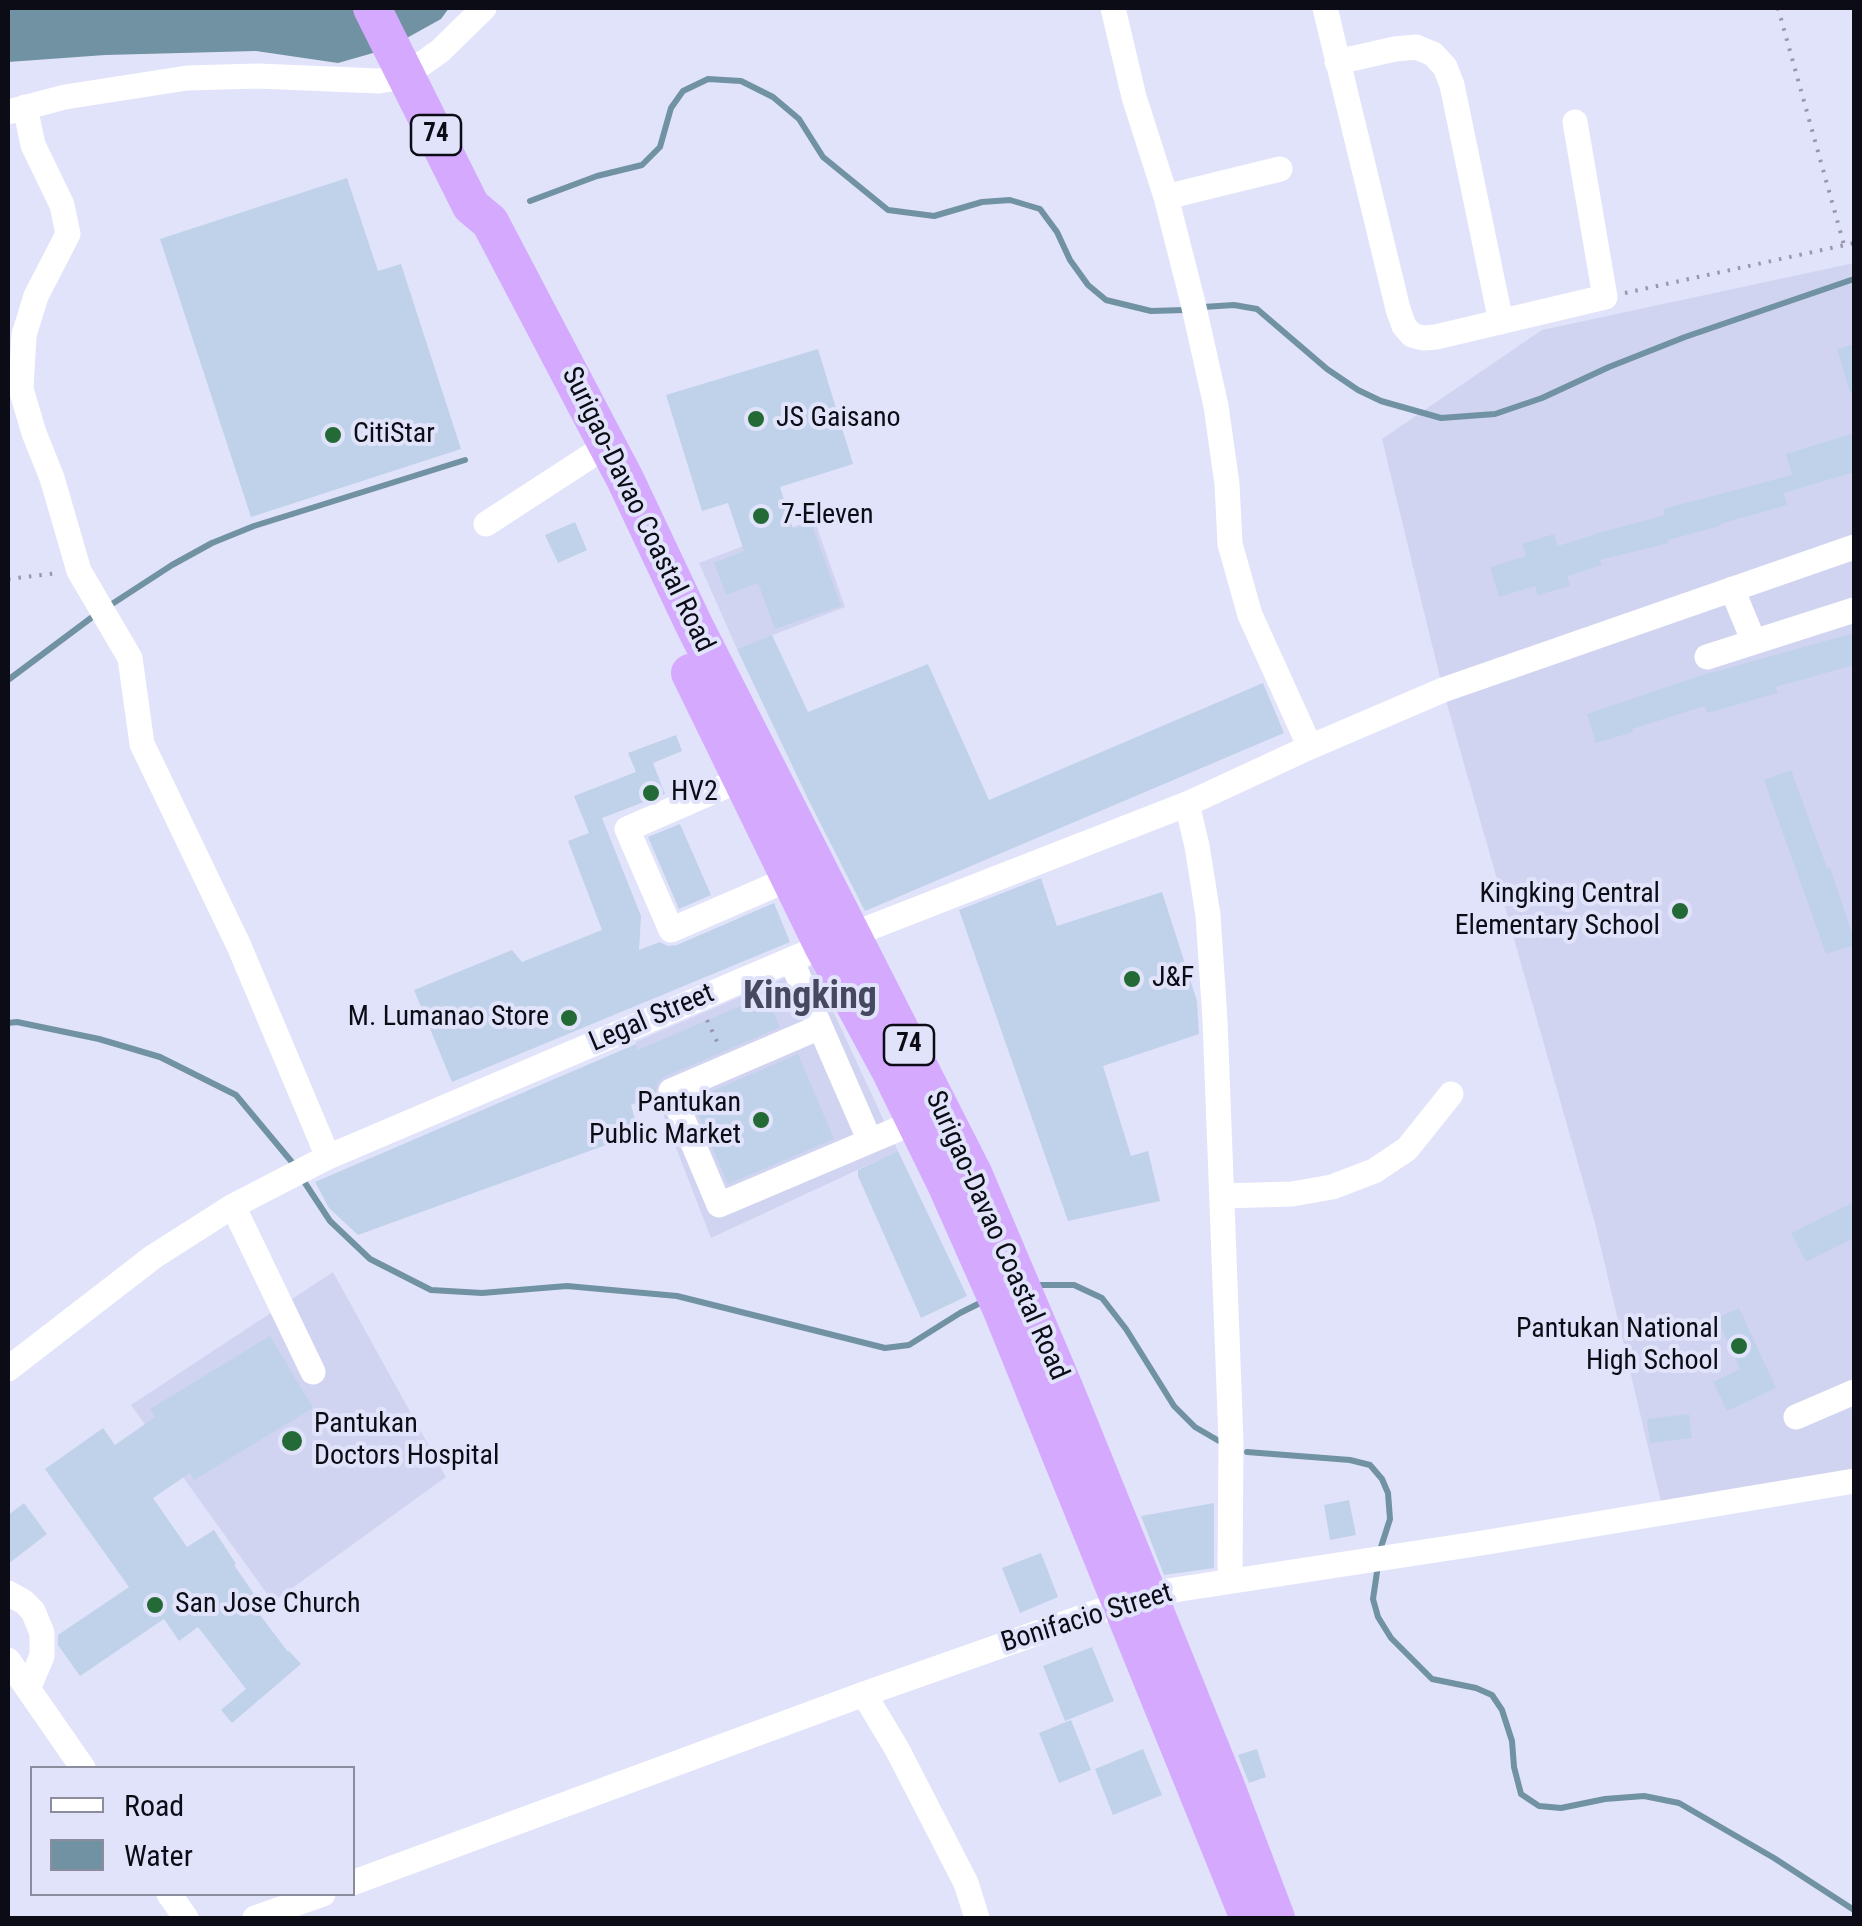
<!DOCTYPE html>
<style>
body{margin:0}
#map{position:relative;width:1862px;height:1926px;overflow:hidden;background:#e1e3fa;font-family:"Roboto Condensed",sans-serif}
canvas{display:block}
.frame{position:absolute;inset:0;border:10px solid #0b0c15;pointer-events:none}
.legend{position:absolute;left:30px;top:1766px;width:325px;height:130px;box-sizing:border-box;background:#e1e3fa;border:2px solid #8b8d9e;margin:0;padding:12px 18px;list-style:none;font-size:30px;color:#0b0c15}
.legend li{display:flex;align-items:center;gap:20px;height:50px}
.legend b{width:50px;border:2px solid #8b8d9e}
</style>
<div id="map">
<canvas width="1862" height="1926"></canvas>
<div class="frame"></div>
<ul class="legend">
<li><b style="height:12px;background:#fff"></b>Road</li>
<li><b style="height:28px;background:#7092a2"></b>Water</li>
</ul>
</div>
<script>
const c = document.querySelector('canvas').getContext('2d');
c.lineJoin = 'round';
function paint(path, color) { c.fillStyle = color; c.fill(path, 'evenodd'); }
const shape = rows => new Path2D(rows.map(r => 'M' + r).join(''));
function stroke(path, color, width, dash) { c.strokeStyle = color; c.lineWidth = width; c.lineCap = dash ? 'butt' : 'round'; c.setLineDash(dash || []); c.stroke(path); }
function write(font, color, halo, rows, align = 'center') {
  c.font = font + ' "Roboto Condensed",sans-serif'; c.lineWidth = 8; c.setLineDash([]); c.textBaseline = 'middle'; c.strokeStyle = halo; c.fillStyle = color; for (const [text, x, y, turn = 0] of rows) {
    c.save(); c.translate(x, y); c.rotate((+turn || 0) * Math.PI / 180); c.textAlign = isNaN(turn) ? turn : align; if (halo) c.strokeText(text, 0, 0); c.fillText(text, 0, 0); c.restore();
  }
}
paint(shape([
 [1854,263,1854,1469,1661,1502,1595,1223,1443,690,1382,439,1542,330],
 [814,519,845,607,737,649,699,563],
 [812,966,898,1151,711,1238,635,1042],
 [333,1272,446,1477,273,1602,131,1405]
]), '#d1d4f0');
paint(shape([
 [8,8,449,8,441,19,387,49,338,63,256,51,105,55,8,62]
]), '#7092a2');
stroke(shape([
 [530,201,597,176,642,165,660,147,671,108,683,91,708,79,741,81,773,97,799,119,823,157,888,210,934,216,982,202,1010,200,1040,209,1057,232,1070,260,1088,285,1106,300,1151,311,1185,310],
 [1203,307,1234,305,1257,309,1327,369,1358,390,1381,401,1441,418,1495,414,1542,398,1609,367,1685,337,1854,279],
 [112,604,172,565,212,543,254,526,465,460],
 [8,680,91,618],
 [8,1023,17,1022,99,1039,160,1057,236,1095,291,1161],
 [305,1183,330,1221,370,1259,431,1290,482,1293,567,1286,677,1296,885,1348,909,1345,960,1313,982,1302],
 [1036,1285,1074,1285,1102,1298,1126,1329,1174,1406,1195,1427,1219,1441],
 [1247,1452,1350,1460,1370,1465,1382,1479,1388,1493,1390,1519,1381,1547],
 [1377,1572,1373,1599,1378,1617,1391,1638,1432,1679,1476,1688,1492,1695,1502,1710,1512,1741,1514,1767,1521,1794,1539,1806,1561,1808,1605,1799,1644,1796,1679,1803,1774,1858,1854,1910]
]), '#7092a2', 6);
paint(shape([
 [347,178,378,271,401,264,461,449,251,517,160,239],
 [1854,344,1854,392,1850,393,1837,349],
 [818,349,853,464,780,487,793,529,811,522,841,606,775,629,758,583,726,595,714,563,744,551,728,503,702,511,666,395],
 [1854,433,1854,472,1784,493,1787,505,1720,524,1720,526,1668,540,1669,543,1600,560,1602,565,1567,576,1570,586,1538,595,1535,586,1499,597,1490,567,1526,556,1522,544,1554,534,1558,546,1602,532,1665,515,1663,509,1792,475,1786,454],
 [575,522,587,550,558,563,545,535],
 [1854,633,1854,665,1776,687,1778,693,1707,713,1705,706,1632,729,1633,732,1596,743,1587,714,1696,677],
 [772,635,808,712,928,664,989,800,1263,683,1284,733,865,911,809,801,737,649],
 [676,735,682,751,653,763,665,794,602,818,641,916,639,950,660,942,668,946,677,945,774,903,790,942,452,1082,414,990,512,950,522,962,602,930,568,841,589,833,574,796,636,772,628,753],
 [1791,770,1827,868,1830,867,1854,939,1854,945,1826,954,1764,780],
 [680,824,711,895,679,909,648,837],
 [1041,878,1057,926,1162,892,1197,1001,1199,1034,1103,1066,1131,1156,1148,1151,1160,1201,1068,1221,959,910],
 [766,995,780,1027,664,1077,658,1082,655,1094,631,1105,639,1133,358,1235,329,1208,315,1182,636,1044,638,1050],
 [798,1054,834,1139,728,1184,692,1100],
 [898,1151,967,1296,921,1318,858,1176,858,1170],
 [1854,1202,1854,1238,1806,1262,1791,1233],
 [1739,1308,1776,1388,1727,1411,1713,1382,1740,1369,1717,1318],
 [270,1336,313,1408,194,1480,190,1473,153,1498,187,1547,214,1530,236,1564,234,1565,263,1607,257,1611,288,1652,289,1651,301,1664,232,1723,221,1710,246,1689,198,1627,179,1641,164,1619,80,1676,58,1645,58,1635,129,1587,45,1469,103,1428,115,1445,155,1417,150,1409],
 [1689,1414,1692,1438,1650,1443,1647,1419],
 [1349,1500,1356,1535,1330,1540,1324,1505],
 [24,1503,47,1534,8,1564,8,1515],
 [1214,1503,1214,1568,1164,1575,1141,1516],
 [1041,1553,1058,1597,1020,1613,1002,1568],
 [1092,1647,1114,1701,1065,1721,1043,1666],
 [1071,1720,1091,1770,1059,1783,1039,1733],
 [1143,1749,1162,1795,1113,1815,1095,1769],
 [1257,1749,1266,1777,1249,1783,1238,1755]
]), '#bfd2ea');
stroke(shape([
 [1778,8,1844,245],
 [1625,293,1854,243],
 [8,579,59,573],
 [707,1020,720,1048]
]), '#9798aa', 4, [2.5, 8]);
stroke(shape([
 [1113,8,1134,97,1166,197,1193,303,1216,406,1227,484,1230,544,1250,615,1310,747],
 [1325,8,1398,309,1404,326,1412,335,1423,338,1436,337,1605,297,1575,122],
 [1337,62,1395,49,1416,47,1433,54,1445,67,1452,85,1501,322],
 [25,107,33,145,62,205,68,234,36,296,24,335,21,389,34,433,52,478,79,571,130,658,142,744,239,946,328,1157],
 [8,112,65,97,187,78,258,76,379,81,397,78,406,75,440,51,484,8],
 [1166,197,1280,169],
 [486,524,589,457],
 [1732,589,1754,642],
 [1707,657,1854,610],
 [742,779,627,829,671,930,791,878],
 [1187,804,1197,846,1208,915,1215,1020,1231,1441,1230,1581],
 [791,960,870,1141],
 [820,1027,671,1091,719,1205,915,1122],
 [1222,1196,1292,1194,1332,1187,1374,1171,1407,1149,1451,1094],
 [233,1206,313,1372],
 [8,1369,153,1257,233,1206,328,1157,823,946,1187,804,1310,747,1443,690,1854,547],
 [1796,1417,1854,1392],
 [8,1593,24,1602,33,1611,42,1633,42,1656,28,1689],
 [8,1660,83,1768],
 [864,1694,897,1749,966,1883,977,1918],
 [352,1883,864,1694,1148,1594,1482,1543,1854,1481],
 [169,1894,186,1918],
 [255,1918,323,1894]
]), '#fff', 25);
stroke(shape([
 [372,8,471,206,490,222,625,479,694,625,973,1173,1065,1390,1225,1784,1276,1918],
 [690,673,823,946,891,1072,946,1184,1001,1308,1249,1918]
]), '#d5a9fe', 38);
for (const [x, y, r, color] of [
 [756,419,10,"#236a37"],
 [333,435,10,"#236a37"],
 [761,516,10,"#236a37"],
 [651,793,10,"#236a37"],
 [1680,911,10,"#236a37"],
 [1132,979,10,"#236a37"],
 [569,1018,10,"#236a37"],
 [761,1120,10,"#236a37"],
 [1739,1346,10,"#236a37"],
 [292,1441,12,"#236a37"],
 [155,1605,10,"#236a37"]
]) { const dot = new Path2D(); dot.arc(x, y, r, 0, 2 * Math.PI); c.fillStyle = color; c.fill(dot); stroke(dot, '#e1e3fa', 4); }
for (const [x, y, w] of [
 [436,135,50],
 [909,1045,50]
]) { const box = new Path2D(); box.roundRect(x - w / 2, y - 20, w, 40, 8); c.fillStyle = '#e1e3fa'; c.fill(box); stroke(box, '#0b0c15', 2.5); }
write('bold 25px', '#0b0c15', null, [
 ["74",436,135],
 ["74",909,1045]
]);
write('28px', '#0b0c15', '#e1e3fa', [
 ["JS Gaisano",776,419],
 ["CitiStar",353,435],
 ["7-Eleven",781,516],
 ["HV2",671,793],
 ["Kingking Central",1660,895,"right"],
 ["Elementary School",1660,927,"right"],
 ["J&F",1152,979],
 ["M. Lumanao Store",549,1018,"right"],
 ["Pantukan",741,1104,"right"],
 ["Public Market",741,1136,"right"],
 ["Pantukan National",1719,1330,"right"],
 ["High School",1719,1362,"right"],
 ["Pantukan",314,1425],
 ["Doctors Hospital",314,1457],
 ["San Jose Church",175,1605]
], 'left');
write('28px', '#0b0c15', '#e1e3fa', [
 ["Surigao-Davao Coastal Road",637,510,64],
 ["Legal Street",652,1019,-23],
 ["Surigao-Davao Coastal Road",996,1236,66],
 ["Bonifacio Street",1087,1619,-17]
]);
write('bold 38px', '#464860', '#e1e3fa', [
 ["Kingking",810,998]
]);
</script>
